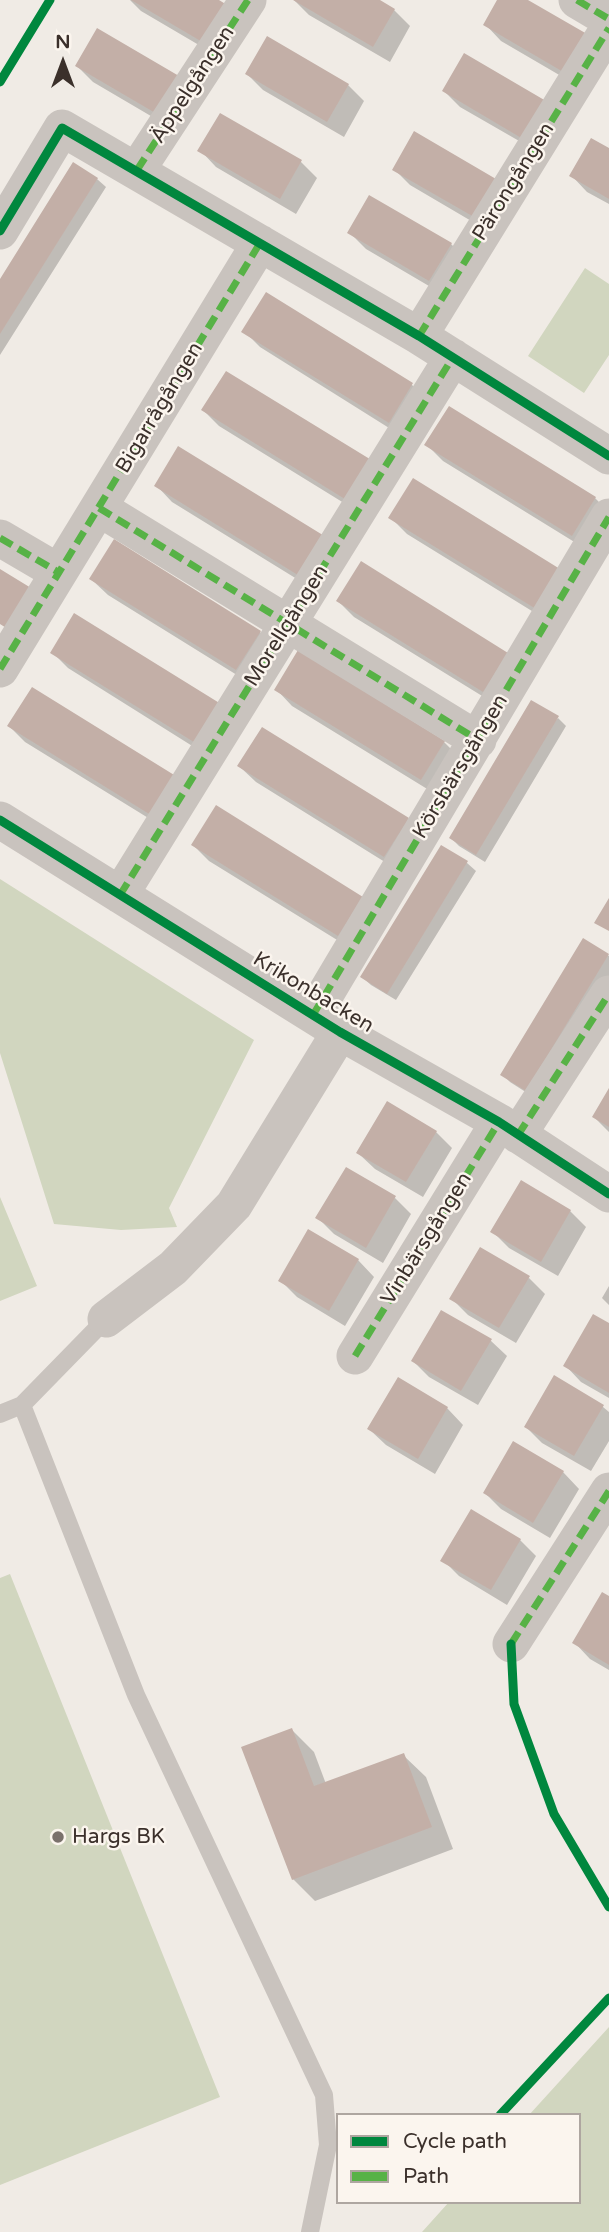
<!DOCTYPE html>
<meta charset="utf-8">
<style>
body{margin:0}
#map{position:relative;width:609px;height:2232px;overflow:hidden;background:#f0ebe5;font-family:"Varela Round",sans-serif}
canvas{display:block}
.legend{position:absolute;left:336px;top:2113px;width:245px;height:91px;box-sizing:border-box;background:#fbf5ee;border:2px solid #aea6a0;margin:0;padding:9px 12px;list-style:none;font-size:21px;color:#3b302b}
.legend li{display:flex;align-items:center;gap:14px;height:35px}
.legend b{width:35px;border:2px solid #aea6a0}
.north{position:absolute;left:28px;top:28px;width:70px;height:70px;-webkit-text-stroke:5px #fbf5ee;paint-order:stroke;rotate:0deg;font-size:19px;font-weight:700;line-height:28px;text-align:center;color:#3b302b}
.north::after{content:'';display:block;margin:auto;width:24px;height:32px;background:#3b302b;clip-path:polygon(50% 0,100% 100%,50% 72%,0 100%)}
</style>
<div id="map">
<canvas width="609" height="2232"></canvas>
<ul class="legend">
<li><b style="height:9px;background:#00873e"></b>Cycle path</li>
<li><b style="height:9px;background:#57b246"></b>Path</li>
</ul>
<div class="north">N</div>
</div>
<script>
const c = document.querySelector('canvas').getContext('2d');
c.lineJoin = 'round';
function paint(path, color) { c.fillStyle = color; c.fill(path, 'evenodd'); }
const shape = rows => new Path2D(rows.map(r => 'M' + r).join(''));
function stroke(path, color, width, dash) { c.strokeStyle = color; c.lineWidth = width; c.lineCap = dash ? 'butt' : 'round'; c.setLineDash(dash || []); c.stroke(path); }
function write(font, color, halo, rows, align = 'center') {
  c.font = font + ' "Varela Round",sans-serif'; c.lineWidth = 5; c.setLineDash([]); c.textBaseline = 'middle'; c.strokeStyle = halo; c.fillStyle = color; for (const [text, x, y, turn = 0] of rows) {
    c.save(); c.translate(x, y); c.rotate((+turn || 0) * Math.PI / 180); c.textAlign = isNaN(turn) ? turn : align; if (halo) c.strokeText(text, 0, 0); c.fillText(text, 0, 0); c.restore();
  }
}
paint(shape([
 [585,268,609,284,609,355,584,393,528,356],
 [0,879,254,1040,169,1208,177,1227,121,1230,54,1224,0,1053],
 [0,1197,37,1286,0,1301],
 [10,1574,220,2097,0,2185,0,1578],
 [609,2027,609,2232,422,2232,449,2202,579,2202,579,2115,529,2115]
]), '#d1d6bf');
paint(shape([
 [130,0,215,0,221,58,141,11],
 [294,0,377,0,394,10,410,26,390,62,309,15],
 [500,0,524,0,587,38,561,76,501,41,485,24],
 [97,30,173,129,93,82,77,66],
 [464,55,540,153,460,107,444,91],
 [247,74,348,85,364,101,344,137,263,90],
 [415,134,490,232,410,185,394,169],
 [200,150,301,162,317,178,296,214,216,167],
 [609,150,609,204,587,192,571,175],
 [97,179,106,187,0,355,0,282],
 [350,233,451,244,467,260,446,296,366,249],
 [267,294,412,385,428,401,405,438,260,347,244,331],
 [226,373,365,516,219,426,203,410],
 [427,445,595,498,609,512,589,551,443,461],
 [179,449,318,592,172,502,156,485],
 [414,481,553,624,407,534,391,518],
 [91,579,260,632,276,648,253,685,108,595],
 [338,601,507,654,500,707,354,617],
 [75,615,213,759,68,668,52,652],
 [299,653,444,742,460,758,437,795,292,706,276,689],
 [32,689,171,832,25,742,9,726],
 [558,718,566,726,485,862,459,846,451,838],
 [239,766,408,819,401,872,256,782],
 [193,845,362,898,355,951,209,861],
 [442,847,467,863,476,871,396,1000,371,985,362,977],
 [583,940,609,956,609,976,535,1098,510,1082,502,1074],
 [609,1091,609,1132,594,1117],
 [436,1132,452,1148,423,1197,375,1169,358,1153],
 [395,1198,411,1214,383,1263,334,1234,318,1218],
 [570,1211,586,1227,558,1276,509,1248,492,1231],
 [358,1260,374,1277,345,1326,297,1297,281,1281],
 [529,1278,545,1294,516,1343,468,1315,451,1298],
 [609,1286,609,1305,602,1298],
 [609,1325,609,1398,581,1382,565,1365],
 [490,1340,507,1356,478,1405,429,1377,413,1361],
 [555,1378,603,1407,609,1412,609,1441,591,1471,542,1443,526,1427],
 [447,1408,463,1425,435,1474,386,1445,369,1429],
 [563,1472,579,1489,550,1538,501,1509,485,1493],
 [520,1540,536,1556,507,1605,459,1576,443,1560],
 [609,1598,609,1670,590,1659,574,1642],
 [292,1730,314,1752,326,1784,403,1755,426,1777,453,1849,315,1901,293,1879]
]), '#0003');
paint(shape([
 [131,0,219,0,227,5,204,43],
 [293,0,380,0,395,9,373,47],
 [497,0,528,0,587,34,565,73,483,25],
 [97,28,179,76,157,114,75,66],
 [267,36,349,84,327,122,245,74],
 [464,53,546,101,523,139,442,91],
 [220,113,302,160,280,199,197,151],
 [414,131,496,179,474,217,392,170],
 [591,138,609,148,609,199,569,176],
 [73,162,98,178,0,334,0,279],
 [369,195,452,243,429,281,347,233],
 [266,292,413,383,389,423,241,332],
 [226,371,373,461,348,501,201,410],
 [449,406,596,497,572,536,424,445],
 [178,446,326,537,301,577,154,486],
 [413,478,560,569,536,609,388,518],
 [114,539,261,631,236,670,89,579],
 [361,561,508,653,483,692,336,601],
 [0,569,36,591,11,631,0,624],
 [74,613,221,704,197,744,50,653],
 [298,650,445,741,421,780,274,690],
 [32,687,179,778,154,817,7,726],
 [531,700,559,716,476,855,449,838],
 [262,727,409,818,384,857,237,766],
 [216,805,363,897,338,936,191,845],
 [441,845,468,861,387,994,360,977],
 [609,898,609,931,594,923],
 [583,938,609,954,526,1091,500,1075],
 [609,1088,609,1127,592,1117],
 [387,1101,437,1131,406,1182,356,1153],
 [346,1167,396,1196,366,1248,315,1218],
 [521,1180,571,1210,541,1262,490,1232],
 [308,1229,359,1259,329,1311,278,1281],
 [480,1247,530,1276,499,1328,449,1299],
 [441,1310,492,1339,461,1391,411,1361],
 [593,1314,609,1323,609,1393,563,1366],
 [554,1375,604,1405,574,1456,524,1427],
 [398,1377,448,1407,418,1459,367,1429],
 [513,1441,564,1471,533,1523,483,1493],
 [471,1509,521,1539,491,1590,440,1561],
 [602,1592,609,1596,609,1665,572,1643],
 [292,1728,314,1786,404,1753,432,1827,292,1880,241,1747]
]), '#c3afa7');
stroke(shape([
 [22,1405,136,1695,324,2095,328,2145,310,2232],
 [0,1414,22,1405,106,1319]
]), '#c9c3be', 18);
stroke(shape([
 [577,0,609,19],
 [137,170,248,0],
 [0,231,62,128,419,336,609,456],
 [419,336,609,28],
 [99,508,478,740],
 [0,538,58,572],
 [0,669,260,243],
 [0,820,340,1032,499,1122,609,1194],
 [120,895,453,357],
 [313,1015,609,517],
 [518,1135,609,994],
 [106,1319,173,1268,234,1205,340,1032],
 [355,1356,499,1122],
 [511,1644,609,1491]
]), '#c9c3be', 37);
stroke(shape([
 [577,0,609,19],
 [137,170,248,0],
 [419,336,609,28],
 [99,508,478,740],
 [0,538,58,572],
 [0,669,260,243],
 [120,895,453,357],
 [313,1015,609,517],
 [518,1135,609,994],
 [355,1356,499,1122],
 [511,1644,609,1491]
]), '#57b246', 7, [14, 7]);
stroke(shape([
 [0,82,50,0],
 [0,231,62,128,419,336,609,456],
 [0,820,340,1032,499,1122,609,1194],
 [511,1644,514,1704,554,1814,609,1907],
 [500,2115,609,1998]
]), '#00873e', 9);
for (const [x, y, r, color] of [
 [58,1837,7,"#7a716c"]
]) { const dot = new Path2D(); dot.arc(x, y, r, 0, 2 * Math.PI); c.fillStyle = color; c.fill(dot); stroke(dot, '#fbf5ee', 2.5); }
write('21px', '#3b302b', '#fbf5ee', [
 ["Äppelgången",193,85,-57],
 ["Pärongången",514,182,-58],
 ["Bigarrågången",160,408,-59],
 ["Morellgången",287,626,-58],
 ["Körsbärsgången",461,767,-59],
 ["Krikonbacken",313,993,31],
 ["Vinbärsgången",427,1239,-58]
]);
write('21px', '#3b302b', '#fbf5ee', [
 ["Hargs BK",72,1837]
], 'left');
</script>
